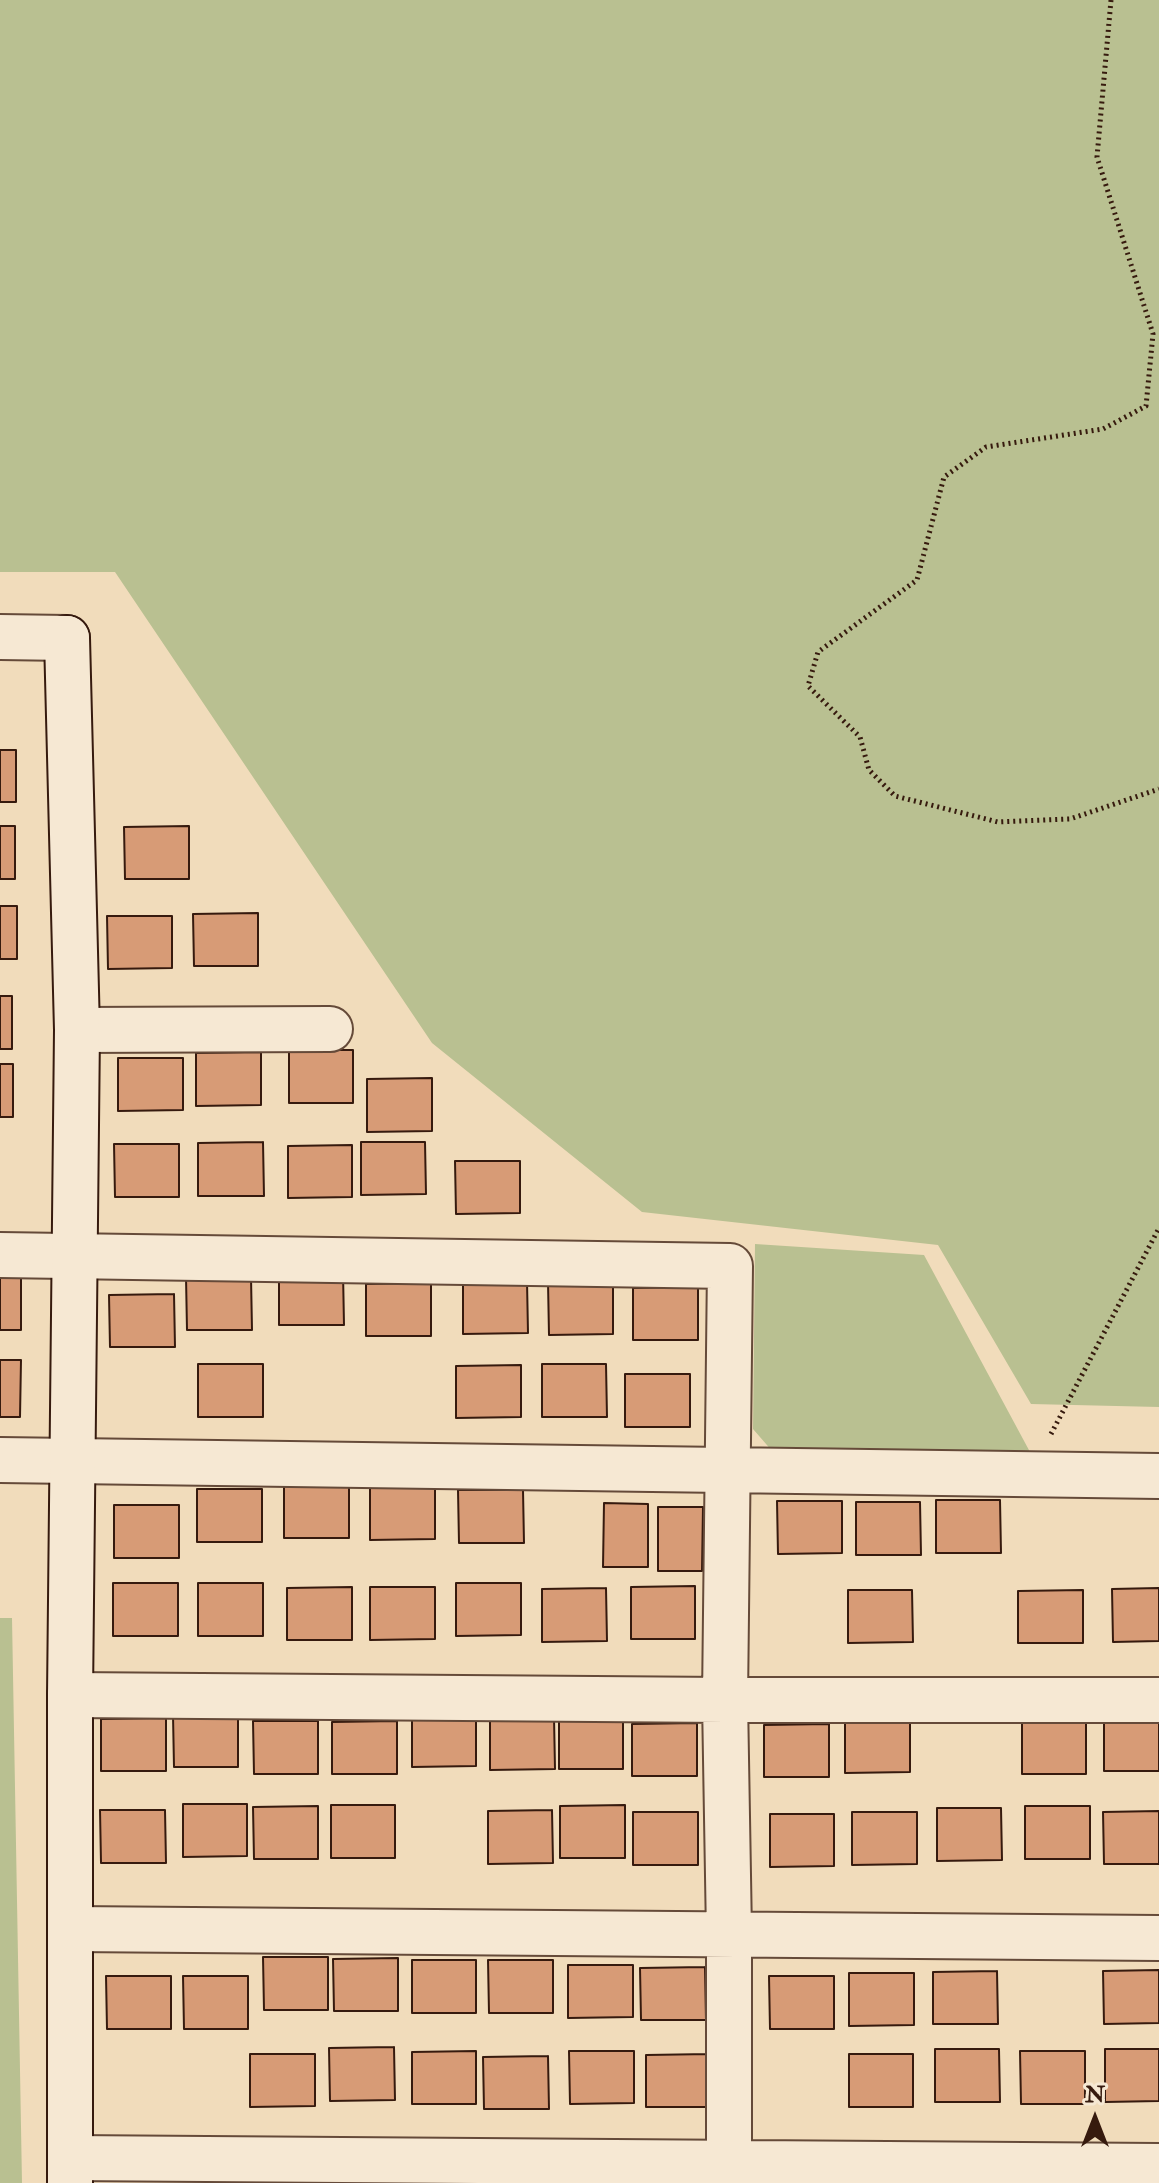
<!DOCTYPE html>
<style>
body{margin:0}
#map{position:relative;width:1159px;height:2183px;overflow:hidden;background:#f1dcbb;font-family:"IM FELL Double Pica",serif}
canvas{display:block}
.north{position:absolute;left:1055px;top:2079px;width:80px;height:80px;-webkit-text-stroke:6px #f6e8d3;paint-order:stroke;rotate:0deg;font-size:22px;font-weight:700;line-height:32px;text-align:center;color:#361a0e}
.north::after{content:'';display:block;margin:auto;width:28px;height:36px;background:#361a0e;clip-path:polygon(50% 0,100% 100%,50% 72%,0 100%)}
</style>
<div id="map">
<canvas width="1159" height="2183"></canvas>
<div class="north">N</div>
</div>
<script>
const c = document.querySelector('canvas').getContext('2d');
c.lineJoin = 'round';
function paint(path, color) { c.fillStyle = color; c.fill(path, 'evenodd'); }
const shape = rows => new Path2D(rows.map(r => 'M' + r).join(''));
function stroke(path, color, width, dash) { c.strokeStyle = color; c.lineWidth = width; c.lineCap = dash ? 'butt' : 'round'; c.setLineDash(dash || []); c.stroke(path); }
paint(shape([
 [0,0,1159,0,1159,1407,1031,1404,938,1245,642,1212,432,1043,115,572,0,572],
 [755,1244,924,1255,1030,1452,773,1452,753,1429],
 [0,1618,12,1618,22,2183,0,2183]
]), '#b9c091');
const building = shape([
 [0,750,16,750,16,802,0,802,0,750],
 [0,826,15,826,15,879,0,879,0,826],
 [189,826,189,879,125,879,124,827,189,826],
 [0,906,17,906,17,959,0,959,0,906],
 [258,913,258,966,194,966,193,914,258,913],
 [107,916,172,916,172,968,108,969,107,916],
 [0,996,12,996,12,1049,0,1049,0,996],
 [289,1050,353,1050,353,1103,289,1103,289,1050],
 [261,1052,261,1105,196,1106,196,1053,261,1052],
 [118,1058,183,1058,183,1110,118,1111,118,1058],
 [0,1064,13,1064,13,1117,0,1117,0,1064],
 [432,1078,432,1131,367,1132,367,1079,432,1078],
 [263,1142,264,1196,198,1196,198,1143,263,1142],
 [361,1142,425,1142,426,1194,361,1195,361,1142],
 [114,1144,179,1144,179,1197,115,1197,114,1144],
 [352,1145,352,1197,288,1198,288,1146,352,1145],
 [455,1161,520,1161,520,1213,456,1214,455,1161],
 [279,1272,343,1272,344,1325,279,1325,279,1272],
 [21,1277,21,1330,0,1330,0,1278,21,1277],
 [186,1277,251,1277,252,1330,187,1330,186,1277],
 [463,1281,527,1281,528,1333,463,1334,463,1281],
 [548,1282,613,1282,613,1334,549,1335,548,1282],
 [431,1283,431,1336,366,1336,366,1284,431,1283],
 [698,1287,698,1340,633,1340,633,1288,698,1287],
 [174,1294,175,1347,110,1347,109,1295,174,1294],
 [0,1360,21,1360,20,1417,0,1417,0,1360],
 [198,1364,263,1364,263,1417,198,1417,198,1364],
 [542,1364,606,1364,607,1417,542,1417,542,1364],
 [521,1365,521,1417,456,1418,456,1366,521,1365],
 [625,1374,690,1374,690,1427,625,1427,625,1374],
 [349,1485,349,1538,284,1538,284,1486,349,1485],
 [435,1487,435,1539,370,1540,370,1488,435,1487],
 [197,1489,262,1489,262,1542,197,1542,197,1489],
 [458,1490,523,1490,524,1543,459,1543,458,1490],
 [936,1500,1000,1500,1001,1553,936,1553,936,1500],
 [777,1501,842,1501,842,1553,778,1554,777,1501],
 [856,1502,920,1502,921,1555,856,1555,856,1502],
 [604,1503,648,1504,648,1567,603,1567,604,1503],
 [114,1505,179,1505,179,1558,114,1558,114,1505],
 [658,1507,703,1507,702,1571,658,1571,658,1507],
 [113,1583,178,1583,178,1636,113,1636,113,1583],
 [198,1583,263,1583,263,1636,198,1636,198,1583],
 [456,1583,521,1583,521,1635,456,1636,456,1583],
 [695,1586,695,1639,631,1639,631,1587,695,1586],
 [352,1587,352,1640,287,1640,287,1588,352,1587],
 [370,1587,435,1587,435,1639,370,1640,370,1587],
 [606,1588,607,1641,542,1642,542,1589,606,1588],
 [1159,1588,1159,1641,1113,1642,1112,1589,1159,1588],
 [848,1590,912,1590,913,1642,848,1643,848,1590],
 [1083,1590,1083,1643,1018,1643,1018,1591,1083,1590],
 [238,1714,238,1767,174,1767,173,1715,238,1714],
 [412,1714,476,1714,476,1766,412,1767,412,1714],
 [559,1716,623,1716,623,1769,559,1769,559,1716],
 [490,1717,554,1717,555,1769,490,1770,490,1717],
 [166,1718,166,1771,101,1771,101,1719,166,1718],
 [1104,1718,1159,1718,1159,1771,1104,1771,1104,1718],
 [845,1720,910,1720,910,1772,845,1773,845,1720],
 [253,1721,318,1721,318,1774,254,1774,253,1721],
 [397,1721,397,1774,332,1774,332,1722,397,1721],
 [1086,1721,1086,1774,1022,1774,1022,1722,1086,1721],
 [697,1723,697,1776,632,1776,632,1724,697,1723],
 [829,1724,829,1777,764,1777,764,1725,829,1724],
 [183,1804,247,1804,247,1856,183,1857,183,1804],
 [331,1805,395,1805,395,1858,331,1858,331,1805],
 [625,1805,625,1858,560,1858,560,1806,625,1805],
 [318,1806,318,1859,254,1859,253,1807,318,1806],
 [1025,1806,1090,1806,1090,1859,1025,1859,1025,1806],
 [937,1808,1001,1808,1002,1860,937,1861,937,1808],
 [100,1810,165,1810,166,1863,101,1863,100,1810],
 [552,1810,553,1863,488,1864,488,1811,552,1810],
 [1159,1811,1159,1864,1104,1864,1103,1812,1159,1811],
 [633,1812,698,1812,698,1865,633,1865,633,1812],
 [852,1812,917,1812,917,1864,852,1865,852,1812],
 [770,1814,834,1814,834,1866,770,1867,770,1814],
 [263,1957,328,1957,328,2010,264,2010,263,1957],
 [398,1958,398,2011,334,2011,333,1959,398,1958],
 [412,1960,476,1960,476,2013,412,2013,412,1960],
 [488,1960,553,1960,553,2013,489,2013,488,1960],
 [568,1965,633,1965,633,2017,568,2018,568,1965],
 [705,1967,706,2020,641,2020,640,1968,705,1967],
 [1159,1970,1159,2023,1104,2024,1103,1971,1159,1970],
 [997,1971,998,2024,933,2024,933,1972,997,1971],
 [849,1973,914,1973,914,2025,849,2026,849,1973],
 [106,1976,171,1976,171,2029,107,2029,106,1976],
 [183,1976,248,1976,248,2029,184,2029,183,1976],
 [769,1976,834,1976,834,2029,770,2029,769,1976],
 [394,2047,395,2100,330,2101,329,2048,394,2047],
 [935,2049,999,2049,1000,2102,935,2102,935,2049],
 [1105,2049,1159,2049,1159,2101,1105,2102,1105,2049],
 [476,2051,476,2104,412,2104,412,2052,476,2051],
 [569,2051,634,2051,634,2103,570,2104,569,2051],
 [1020,2051,1085,2051,1085,2104,1021,2104,1020,2051],
 [250,2054,315,2054,315,2106,250,2107,250,2054],
 [710,2054,711,2107,646,2107,646,2055,710,2054],
 [849,2054,913,2054,913,2107,849,2107,849,2054],
 [548,2056,549,2109,484,2109,483,2057,548,2056]
]);
paint(building, '#d79b76');
stroke(building, '#361a0e', 2);
const street = shape([
 [0,637,67,638],
 [77,1030,330,1029],
 [0,1255,730,1266,725,1700,729,1934,729,2183],
 [0,1460,1159,1476],
 [70,1695,725,1700,1159,1700],
 [72,1929,1159,1938],
 [70,2158,1159,2166]
]);
const secondary = shape([
 [67,638,77,1030,70,1695,70,2183]
]);
stroke(street, '#654a39', 48);
stroke(secondary, '#361a0e', 48);
stroke(shape([
 [1111,0,1097,157,1153,334,1146,406,1103,429,986,447,944,477,917,580,818,652,808,686,860,737,869,770,895,796,998,822,1070,819,1159,789],
 [1051,1434,1159,1228]
]), '#361a0e', 5, [2, 4]);
stroke(street, '#f6e8d3', 44);
stroke(secondary, '#f6e8d3', 44);
</script>
